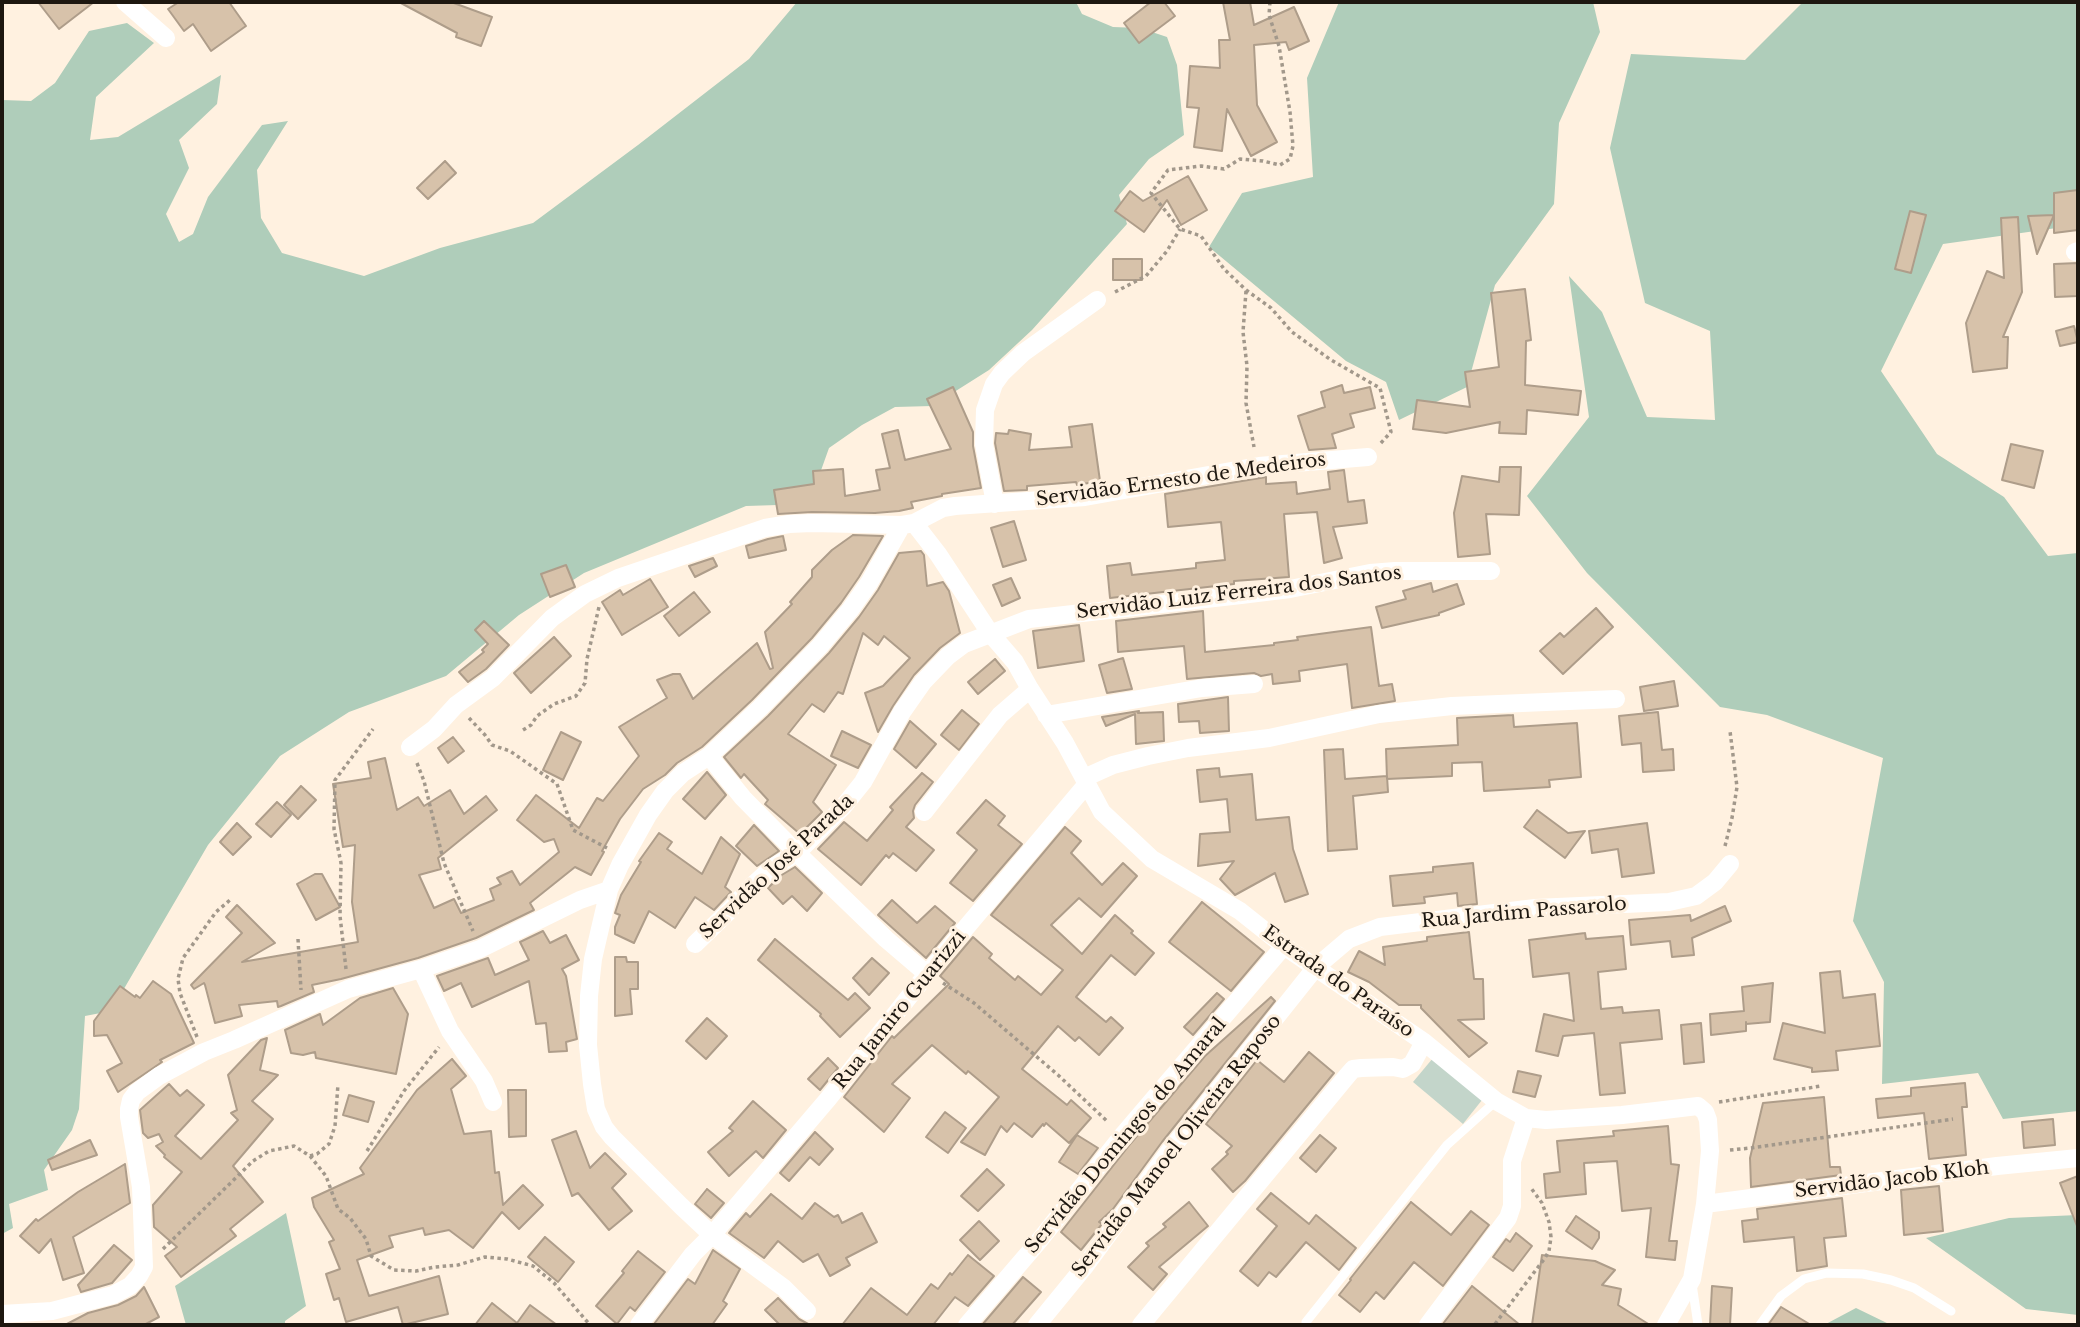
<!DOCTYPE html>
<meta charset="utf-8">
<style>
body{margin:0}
#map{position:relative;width:2080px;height:1327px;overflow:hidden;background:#fff1e0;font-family:"Libre Baskerville",serif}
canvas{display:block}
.frame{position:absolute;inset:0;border:4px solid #1d1710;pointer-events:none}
</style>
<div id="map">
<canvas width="2080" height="1327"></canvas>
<div class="frame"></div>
</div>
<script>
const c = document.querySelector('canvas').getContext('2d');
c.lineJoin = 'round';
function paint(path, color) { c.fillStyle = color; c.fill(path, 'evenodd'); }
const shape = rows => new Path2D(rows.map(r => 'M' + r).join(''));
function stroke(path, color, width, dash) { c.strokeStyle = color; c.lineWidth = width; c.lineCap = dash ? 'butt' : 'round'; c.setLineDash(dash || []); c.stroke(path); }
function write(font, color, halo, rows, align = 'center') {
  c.font = font + ' "Libre Baskerville",serif'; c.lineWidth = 6; c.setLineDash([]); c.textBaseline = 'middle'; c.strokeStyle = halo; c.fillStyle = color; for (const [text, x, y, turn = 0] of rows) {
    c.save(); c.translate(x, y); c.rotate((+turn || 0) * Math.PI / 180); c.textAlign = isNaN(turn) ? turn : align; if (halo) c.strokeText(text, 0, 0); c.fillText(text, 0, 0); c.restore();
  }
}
paint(shape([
 [1433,1058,1482,1100,1463,1124,1413,1082]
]), '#c3d5ca');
paint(shape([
 [797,2,1076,2,1082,14,1113,27,1140,28,1167,37,1177,65,1184,135,1149,159,1119,195,1127,224,1032,330,989,370,932,406,895,407,862,425,829,448,809,504,746,506,584,573,519,615,446,676,349,712,280,756,208,845,111,1011,85,1016,79,1109,72,1130,44,1170,48,1190,9,1204,13,1228,2,1234,2,100,31,101,55,83,89,31,127,23,154,43,96,97,90,140,118,137,221,75,217,104,179,140,189,168,166,214,179,242,193,234,208,197,262,125,288,121,257,170,261,218,282,253,364,276,440,248,533,223,638,145,749,59],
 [1339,2,1593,2,1600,32,1559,123,1554,204,1495,285,1467,387,1399,420,1386,382,1346,361,1209,247,1242,193,1313,177,1307,78],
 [1803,2,2078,2,2078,225,1943,244,1881,371,1937,454,2004,497,2048,556,2078,553,2078,1111,2003,1119,1978,1073,1882,1084,1884,982,1853,921,1883,758,1767,715,1720,707,1587,573,1527,496,1589,417,1569,276,1602,312,1647,417,1715,420,1710,331,1645,303,1610,148,1631,54,1745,60],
 [286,1213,306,1306,285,1321,285,1325,186,1325,175,1286],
 [2078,1215,2078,1315,2026,1309,1926,1238,2009,1218],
 [1856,1308,1891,1325,1824,1325]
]), '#afcdba');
const building = shape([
 [38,2,94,2,59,29,38,2],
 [179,2,229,2,246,26,211,51,193,24,184,31,168,9,179,2],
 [399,2,451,2,492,17,481,46,456,37,457,33,399,2],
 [1151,2,1164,2,1175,16,1139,43,1124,23,1151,2],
 [1223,2,1250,2,1254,25,1294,7,1309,41,1289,50,1286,42,1254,45,1257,105,1277,142,1251,156,1227,109,1222,151,1194,147,1199,108,1187,107,1190,66,1220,68,1219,40,1230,40,1223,2],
 [445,161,456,173,428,199,417,188,445,161],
 [1188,176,1207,210,1181,225,1167,200,1144,232,1115,211,1130,191,1143,201,1188,176],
 [2078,190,2078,230,2054,233,2054,193,2078,190],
 [1910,211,1926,215,1911,273,1895,269,1910,211],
 [2054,215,2037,254,2028,216,2054,215],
 [2018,217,2022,292,2003,337,2008,337,2007,368,1973,372,1966,323,1987,271,2004,278,2001,218,2018,217],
 [1113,259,1142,259,1142,280,1113,280,1113,259],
 [2078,263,2078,296,2055,297,2054,264,2078,263],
 [1525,289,1531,340,1526,341,1525,385,1581,391,1578,415,1527,410,1526,434,1499,433,1500,422,1446,433,1413,429,1417,400,1470,407,1465,372,1499,367,1491,293,1525,289],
 [2074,326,2078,342,2060,346,2056,331,2074,326],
 [1342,385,1344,393,1370,387,1375,408,1350,414,1354,427,1332,434,1336,448,1309,450,1298,416,1325,407,1321,392,1342,385],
 [953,387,973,432,973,446,981,488,942,494,942,496,911,502,913,508,899,511,875,513,812,512,778,514,774,490,814,484,813,471,843,469,845,496,880,490,876,470,890,468,882,434,898,430,905,460,951,449,927,399,953,387],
 [1092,424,1100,481,1077,485,1076,482,1027,486,1027,490,1004,491,995,443,996,433,1008,434,1009,430,1031,434,1029,450,1072,447,1069,427,1092,424],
 [2011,444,2043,451,2034,488,2002,480,2011,444],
 [1500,467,1521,467,1519,515,1486,514,1490,554,1458,557,1454,513,1462,476,1499,482,1500,467],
 [1344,470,1348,502,1364,500,1367,523,1333,527,1342,558,1324,563,1317,512,1284,514,1289,577,1234,581,1234,584,1110,598,1107,566,1130,563,1132,575,1196,568,1196,563,1225,560,1221,522,1168,527,1165,494,1266,477,1266,484,1296,482,1297,494,1330,489,1328,472,1344,470],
 [1014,521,1026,560,1003,567,991,528,1014,521],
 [853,535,883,536,859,577,841,603,812,638,752,700,702,747,677,763,665,775,643,789,620,819,602,851,604,852,591,875,575,867,530,903,534,910,476,938,418,958,341,979,312,985,314,992,281,1006,278,1007,277,1001,239,1005,242,1016,215,1023,205,985,204,983,194,989,191,985,242,933,226,917,237,905,275,943,242,962,358,942,352,902,355,845,343,847,333,784,371,778,368,762,385,758,397,810,418,797,424,806,450,790,464,814,486,796,497,810,438,858,441,869,419,875,434,908,454,899,461,913,494,900,490,889,501,884,497,878,512,871,520,885,559,852,554,839,544,842,517,820,536,795,579,828,597,798,603,801,639,756,619,727,667,698,657,680,673,674,680,674,693,699,757,643,770,669,773,668,765,632,792,604,790,602,812,577,812,570,832,550,853,535],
 [783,536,786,550,749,558,746,546,768,539,783,536],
 [921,551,924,555,927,586,943,582,949,591,960,633,940,648,914,675,893,706,878,732,865,693,883,686,910,658,884,636,878,645,863,633,843,694,838,692,824,712,812,704,788,734,836,765,813,802,822,812,800,834,765,804,768,800,744,774,741,778,724,757,768,716,829,653,859,617,878,590,899,553,921,551],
 [713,558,717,566,695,577,689,566,713,558],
 [566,565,575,587,550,597,541,574,566,565],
 [1011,578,1020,598,1002,606,993,585,1011,578],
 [650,579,668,607,622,635,602,602,620,590,623,595,650,579],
 [1431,583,1433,592,1457,584,1464,604,1439,613,1439,615,1382,628,1376,607,1406,599,1403,591,1431,583],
 [694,592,710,612,679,636,664,616,694,592],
 [1596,608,1613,627,1563,674,1540,651,1560,633,1564,637,1596,608],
 [1203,611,1205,652,1274,645,1274,643,1298,640,1297,637,1371,627,1379,686,1392,684,1395,701,1352,708,1347,664,1299,671,1300,681,1273,684,1272,674,1261,676,1254,673,1187,679,1184,646,1118,652,1116,621,1203,611],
 [484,621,509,645,486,669,468,682,459,672,484,652,482,650,488,644,475,630,484,621],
 [1079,625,1084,661,1038,668,1033,631,1079,625],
 [554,637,571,656,531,693,514,673,554,637],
 [1123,658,1132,689,1107,693,1099,665,1123,658],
 [995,659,1005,671,978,694,968,682,995,659],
 [1674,681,1678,706,1644,711,1640,687,1674,681],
 [1228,697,1229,731,1200,733,1199,721,1179,722,1178,704,1228,697],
 [962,710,979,724,959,750,941,735,962,710],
 [1139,711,1138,713,1163,712,1164,741,1136,744,1135,714,1106,726,1102,717,1139,711],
 [1658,712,1662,750,1673,749,1674,770,1643,772,1641,743,1622,745,1619,716,1658,712],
 [1513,715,1514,727,1577,723,1581,777,1549,780,1550,787,1484,791,1482,762,1452,763,1452,776,1387,779,1386,749,1458,745,1457,718,1513,715],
 [910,721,936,744,916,768,894,749,910,721],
 [842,731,871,745,858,768,831,756,842,731],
 [561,732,581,742,563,780,543,770,561,732],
 [453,737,464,751,448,763,438,748,453,737],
 [1343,749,1345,779,1387,776,1388,792,1353,796,1357,849,1328,851,1324,750,1343,749],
 [1219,768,1220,777,1252,774,1256,820,1289,817,1293,849,1308,894,1285,902,1275,873,1235,895,1220,879,1234,861,1198,866,1200,834,1230,832,1227,799,1200,802,1197,770,1219,768],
 [707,772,726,795,705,819,683,799,707,772],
 [922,773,933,782,915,805,913,811,914,818,906,827,934,850,916,871,893,853,889,858,886,855,861,885,818,849,844,822,867,841,893,810,890,807,922,773],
 [301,786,316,800,298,819,284,805,301,786],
 [986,800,1005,816,998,825,1022,844,973,901,950,883,977,850,957,833,986,800],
 [277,802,291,815,271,837,256,824,277,802],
 [1537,810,1568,833,1585,831,1565,858,1524,827,1537,810],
 [237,823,251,837,233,855,220,842,237,823],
 [1647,823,1654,873,1622,877,1618,849,1592,853,1589,831,1647,823],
 [754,825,779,851,757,866,736,846,754,825],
 [1065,827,1081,841,1071,853,1102,885,1123,863,1137,876,1101,917,1079,898,1051,925,1082,954,1115,915,1133,931,1131,933,1154,953,1135,975,1111,955,1076,997,1106,1022,1111,1017,1123,1028,1099,1055,1079,1037,1075,1041,1058,1026,1022,1069,1067,1105,1071,1100,1091,1118,1069,1143,1046,1123,1044,1126,1043,1124,1032,1137,1014,1123,1007,1132,1001,1126,985,1155,961,1142,999,1097,968,1071,966,1074,932,1045,892,1084,910,1098,884,1132,844,1097,892,1036,894,1038,949,984,940,976,973,937,992,954,989,958,1015,980,1018,976,1041,995,1063,970,991,915,1065,827],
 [659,833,672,842,667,849,702,874,721,837,740,854,725,887,731,892,714,910,695,897,675,928,649,911,634,943,615,934,615,927,620,915,615,913,621,895,641,862,639,861,659,833],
 [1473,863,1477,904,1458,906,1457,893,1424,897,1425,903,1393,906,1390,876,1433,872,1433,867,1473,863],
 [795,867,822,893,807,911,792,896,783,904,768,888,780,876,795,867],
 [315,874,322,874,340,907,316,920,297,884,315,874],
 [892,900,917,923,935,906,955,923,926,958,878,915,892,900],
 [1202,902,1264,952,1231,991,1169,942,1202,902],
 [1725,906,1731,921,1692,938,1694,955,1672,957,1670,941,1631,945,1629,920,1690,915,1691,921,1725,906],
 [543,931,550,943,566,935,579,960,562,969,566,976,577,1039,566,1042,567,1051,549,1052,546,1023,536,1024,529,981,472,1007,461,983,444,991,437,976,488,958,495,975,529,960,520,942,543,931],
 [1469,932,1474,979,1483,979,1484,1019,1458,1020,1487,1043,1469,1057,1421,1008,1421,1005,1399,1005,1369,982,1348,972,1359,951,1385,965,1383,947,1427,941,1427,937,1469,932],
 [1585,933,1586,939,1623,936,1626,969,1598,972,1601,1009,1622,1007,1623,1013,1659,1010,1662,1039,1620,1043,1625,1093,1600,1095,1594,1033,1563,1036,1558,1056,1536,1051,1544,1014,1574,1021,1569,973,1533,977,1529,940,1585,933],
 [775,939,848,1000,855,993,870,1008,840,1037,820,1016,821,1014,758,960,775,939],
 [615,957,626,957,627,962,638,962,638,989,630,989,632,1014,615,1016,615,957],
 [872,958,889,973,869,995,853,978,872,958],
 [1840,971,1843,998,1875,994,1880,1046,1836,1051,1838,1070,1812,1072,1812,1068,1774,1059,1783,1023,1825,1033,1820,973,1840,971],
 [153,981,171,994,194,1043,160,1060,162,1062,118,1092,107,1071,122,1063,107,1035,94,1036,94,1021,120,986,135,997,136,995,140,998,153,981],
 [1773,983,1770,1022,1746,1024,1746,1022,1746,1031,1711,1035,1710,1014,1744,1011,1742,987,1773,983],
 [393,988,408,1014,396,1074,316,1058,315,1052,303,1055,291,1053,285,1030,320,1014,323,1025,360,998,393,988],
 [1217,993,1224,999,1193,1035,1184,1027,1217,993],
 [1271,997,1275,1001,1162,1142,1113,1209,1099,1222,1102,1224,1081,1250,1061,1232,1131,1143,1205,1056,1271,997],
 [707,1018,727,1036,706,1059,686,1041,707,1018],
 [1701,1023,1704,1062,1684,1064,1681,1025,1701,1023],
 [267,1038,260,1070,278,1075,252,1101,273,1119,233,1166,263,1202,230,1229,236,1236,181,1277,165,1256,177,1247,154,1227,153,1205,182,1172,164,1157,165,1155,156,1146,163,1142,159,1134,148,1138,143,1133,140,1110,169,1084,180,1096,187,1090,204,1105,175,1136,201,1159,238,1120,231,1113,237,1110,228,1075,261,1040,267,1038],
 [1309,1052,1334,1073,1245,1181,1233,1192,1212,1169,1228,1154,1226,1152,1232,1146,1206,1124,1257,1060,1284,1082,1309,1052],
 [828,1058,838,1068,820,1090,808,1079,828,1058],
 [452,1059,466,1076,451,1089,464,1134,491,1131,495,1173,499,1172,503,1205,523,1185,543,1205,519,1229,502,1212,473,1248,449,1230,425,1235,423,1228,389,1236,393,1247,357,1260,369,1296,439,1276,448,1314,403,1325,398,1307,346,1322,339,1298,334,1300,326,1274,340,1269,329,1242,334,1240,314,1207,312,1198,364,1174,360,1168,417,1090,452,1059],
 [1518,1071,1541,1076,1535,1097,1513,1092,1518,1071],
 [1965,1083,1967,1107,1962,1107,1966,1155,1929,1159,1924,1113,1878,1118,1876,1099,1911,1096,1911,1088,1965,1083],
 [508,1090,526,1090,526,1136,509,1137,508,1090],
 [349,1095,374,1102,368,1122,343,1115,349,1095],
 [1824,1097,1830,1167,1840,1167,1841,1175,1751,1187,1750,1158,1763,1103,1824,1097],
 [753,1101,786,1130,763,1158,756,1151,729,1176,708,1152,733,1131,729,1128,753,1101],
 [945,1112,966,1128,948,1153,926,1137,945,1112],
 [2053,1119,2055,1145,2024,1148,2022,1122,2053,1119],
 [1668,1126,1671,1164,1679,1165,1669,1241,1677,1241,1675,1260,1646,1257,1651,1208,1622,1211,1617,1161,1584,1163,1586,1194,1546,1198,1544,1174,1560,1172,1557,1141,1614,1136,1613,1131,1668,1126],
 [576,1131,590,1168,605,1153,626,1174,612,1188,632,1211,609,1230,578,1193,572,1196,552,1140,576,1131],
 [815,1132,833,1149,819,1165,810,1157,789,1181,780,1173,815,1132],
 [1077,1135,1098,1148,1078,1174,1059,1162,1077,1135],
 [1320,1135,1336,1148,1316,1172,1300,1158,1320,1135],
 [90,1140,97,1155,52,1170,48,1160,90,1140],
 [125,1164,130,1203,73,1237,84,1273,63,1280,51,1239,39,1253,20,1236,36,1219,38,1221,78,1192,125,1164],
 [987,1169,1004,1185,978,1211,961,1196,987,1169],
 [2078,1176,2078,1226,2077,1226,2060,1183,2078,1176],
 [1939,1186,1943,1231,1904,1235,1901,1190,1939,1186],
 [707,1189,724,1203,711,1218,695,1204,707,1189],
 [1271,1193,1309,1224,1316,1215,1356,1248,1339,1270,1306,1242,1276,1277,1269,1272,1258,1286,1240,1271,1277,1226,1257,1209,1271,1193],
 [771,1194,802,1219,815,1203,834,1217,838,1215,842,1223,862,1213,877,1242,846,1258,850,1265,830,1276,818,1254,803,1262,778,1241,764,1258,729,1233,746,1213,750,1217,771,1194],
 [1842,1198,1846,1236,1824,1238,1827,1266,1797,1271,1794,1237,1744,1242,1742,1221,1758,1219,1757,1209,1842,1198],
 [1189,1202,1208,1226,1159,1267,1167,1274,1153,1290,1128,1267,1149,1246,1146,1243,1166,1227,1163,1224,1189,1202],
 [1411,1202,1451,1235,1471,1211,1489,1225,1443,1286,1414,1262,1384,1299,1376,1292,1360,1312,1339,1295,1351,1280,1350,1279,1411,1202],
 [1576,1216,1599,1232,1599,1238,1592,1249,1566,1231,1576,1216],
 [979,1221,999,1241,980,1260,960,1240,979,1221],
 [1516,1233,1532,1246,1513,1271,1493,1257,1506,1239,1510,1242,1516,1233],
 [545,1237,574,1262,558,1282,528,1257,545,1237],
 [114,1245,132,1260,112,1283,81,1292,78,1285,114,1245],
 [713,1250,740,1269,723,1301,727,1304,712,1325,657,1325,654,1324,688,1279,695,1284,713,1250],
 [638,1251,665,1272,635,1311,630,1307,617,1324,596,1306,624,1273,622,1271,638,1251],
 [968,1255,994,1276,968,1306,955,1297,933,1325,842,1325,871,1288,907,1315,931,1284,938,1289,950,1273,952,1275,968,1255],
 [1542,1255,1595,1261,1615,1270,1602,1285,1621,1289,1618,1305,1650,1325,1532,1325,1542,1255],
 [1023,1277,1041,1292,1012,1325,982,1325,1023,1277],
 [1472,1286,1520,1325,1442,1325,1472,1286],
 [1712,1286,1732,1288,1730,1325,1710,1325,1712,1286],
 [144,1287,159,1317,144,1325,65,1325,88,1313,118,1305,136,1296,144,1287],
 [778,1298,799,1319,810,1325,780,1325,765,1310,778,1298],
 [492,1303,517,1323,530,1305,557,1325,475,1325,492,1303],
 [1781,1307,1811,1325,1768,1325,1781,1307]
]);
paint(building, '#d7c2aa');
stroke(building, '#ae9d8a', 2);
stroke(shape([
 [1270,2,1269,15,1279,46,1290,112,1293,146,1290,159,1280,165,1263,161,1240,159,1224,169,1201,166,1168,170,1151,193,1180,229,1201,236,1224,269,1246,290,1271,308,1292,332,1331,360,1380,388,1391,432,1379,445],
 [1246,291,1243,332,1247,366,1246,403,1254,447],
 [1115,292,1146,276,1167,251,1180,229],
 [469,718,485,735,492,745,510,751,557,784,573,830,607,848],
 [523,730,531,725,537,716,554,704,576,696,585,683,587,659,599,607],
 [417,763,424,781,444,863,473,931],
 [1725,846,1732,818,1737,787,1730,731],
 [298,939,301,990],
 [346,969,340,916,341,863,334,829,335,780,373,729],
 [943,983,974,1003,1058,1075,1108,1122],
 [197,1037,180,993,178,979,183,958,216,912,230,900],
 [1719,1102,1821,1086],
 [1730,1150,1751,1148,1953,1119],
 [367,1151,404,1091,439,1047],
 [310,1156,317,1154,329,1144,335,1126,338,1084],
 [163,1249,253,1161,269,1151,294,1146,310,1156,326,1176,338,1209,350,1218,366,1239,371,1256,394,1270,416,1271,435,1267,458,1265,485,1257,507,1259,533,1266,554,1283,590,1325],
 [1495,1324,1545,1258,1549,1251,1551,1237,1549,1222,1542,1203,1531,1188]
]), '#a2988b', 3.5, [3.5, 3.5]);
stroke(shape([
 [1692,1284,1698,1325],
 [1306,1322,1447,1145,1496,1101],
 [1760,1325,1781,1296,1804,1279,1827,1273,1863,1274,1891,1280,1914,1288,1951,1311]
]), '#fff', 9);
stroke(shape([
 [125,2,166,38],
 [2075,252,2078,251],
 [995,504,984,444,985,410,994,384,1002,373,1023,353,1097,300],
 [914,523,938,554,990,633,1015,662,1030,689,1065,743,1102,812,1152,859,1240,911,1284,946,1424,1042,1496,1101,1526,1118,1546,1120,1622,1115,1698,1106,1705,1112,1708,1120,1710,1151,1705,1204,1692,1279,1666,1325],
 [1046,715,1202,688,1254,684],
 [410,747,434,729,456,705,493,678,552,618,585,594,618,578,765,528,789,524,812,523,902,525],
 [709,756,743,798,797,853,886,939,927,974],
 [1084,778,1113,765,1148,756,1188,748,1269,738,1379,714,1452,706,1616,699],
 [924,812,1000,715,1030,689],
 [695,944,728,912,751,887,773,867,797,853,843,807,863,782,902,712,923,682,948,656,964,644,1029,619,1241,595,1290,589,1370,573,1395,571,1491,571],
 [421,969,450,1031,484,1081,493,1102],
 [1705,1204,1997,1166,2078,1158],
 [807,1311,784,1288,712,1235,681,1206,612,1137,604,1127,596,1109,592,1084,588,1045,589,996,593,959,609,890,620,865,648,815,665,791,683,773,709,756,760,708,820,646,850,610,869,583,902,525,914,523,943,508,955,506,1085,497,1259,466,1368,457],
 [2,1314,52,1311,113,1295,130,1286,139,1276,144,1267,141,1187,129,1117,129,1109,131,1100,137,1092,159,1076,204,1052,234,1040,348,989,421,969,480,949,580,900,609,890],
 [639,1325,693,1254,712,1235,828,1099,927,974,1086,785],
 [967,1325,1039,1241,1122,1136,1284,946],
 [1037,1325,1086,1265,1171,1149,1281,1011,1316,967,1349,939,1380,927,1535,908,1669,902,1696,896,1715,882,1730,864],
 [1141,1325,1347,1076,1353,1069,1361,1068,1393,1067,1403,1069,1412,1064,1424,1042],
 [1428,1325,1508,1218,1512,1206,1512,1161,1526,1118]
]), '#fff', 18);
write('19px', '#1d1710', '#fff1e0', [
 ["Servidão Ernesto de Medeiros",1181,480,-8],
 ["Servidão Luiz Ferreira dos Santos",1239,593,-7],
 ["Servidão José Parada",777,867,-43],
 ["Rua Jardim Passarolo",1524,913,-5],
 ["Estrada do Paraíso",1338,982,35],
 ["Rua Jamiro Guarizzi",900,1010,-51],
 ["Servidão Domingos do Amaral",1126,1136,-50],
 ["Servidão Manoel Oliveira Raposo",1177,1146,-52],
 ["Servidão Jacob Kloh",1892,1180,-7]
]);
</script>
